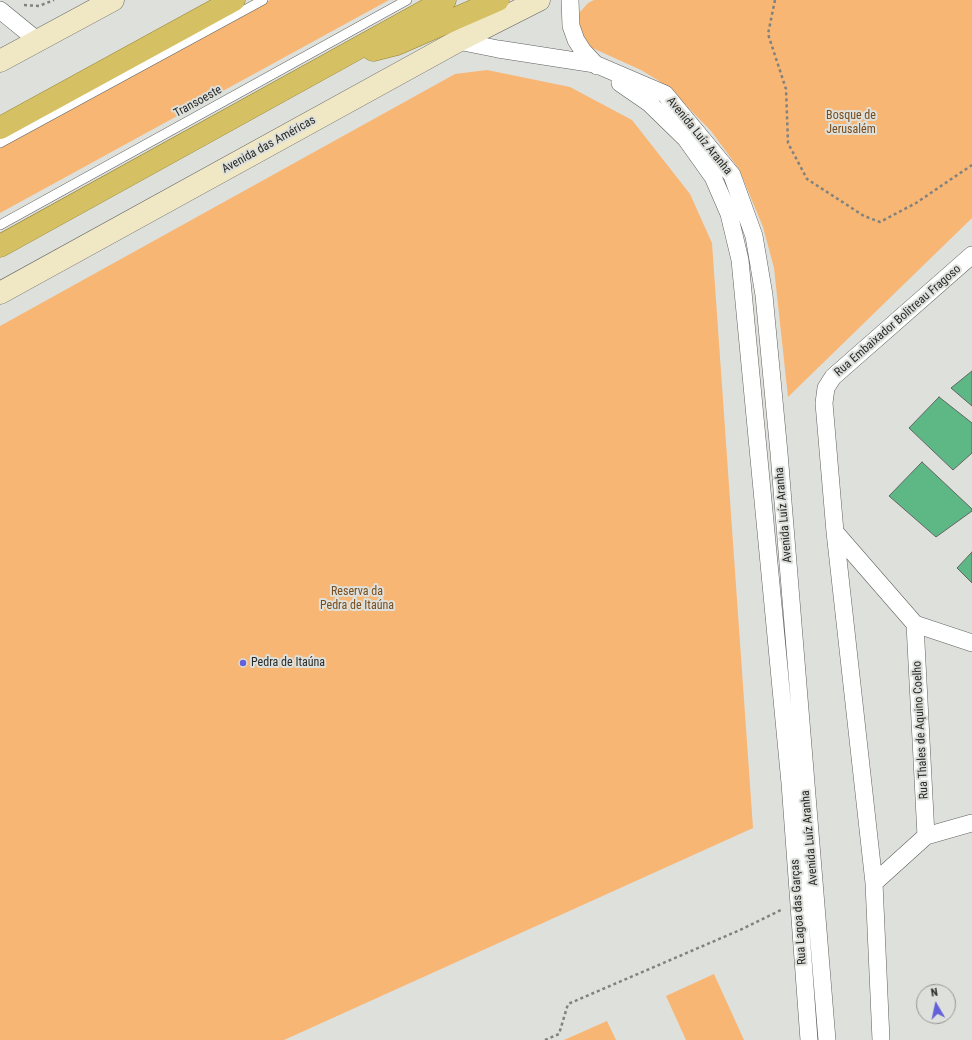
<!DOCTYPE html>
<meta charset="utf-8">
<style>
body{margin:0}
#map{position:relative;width:972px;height:1040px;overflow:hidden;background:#dee0dc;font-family:"Roboto Condensed",sans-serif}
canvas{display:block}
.north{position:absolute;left:916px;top:984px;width:40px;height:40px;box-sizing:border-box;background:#dee0dc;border:1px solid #969894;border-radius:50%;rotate:351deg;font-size:11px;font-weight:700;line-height:16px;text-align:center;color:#2a2b29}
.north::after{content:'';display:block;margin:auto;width:14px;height:18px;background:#6361da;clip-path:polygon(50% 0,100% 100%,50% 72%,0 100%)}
</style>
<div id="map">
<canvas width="972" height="1040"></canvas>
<div class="north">N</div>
</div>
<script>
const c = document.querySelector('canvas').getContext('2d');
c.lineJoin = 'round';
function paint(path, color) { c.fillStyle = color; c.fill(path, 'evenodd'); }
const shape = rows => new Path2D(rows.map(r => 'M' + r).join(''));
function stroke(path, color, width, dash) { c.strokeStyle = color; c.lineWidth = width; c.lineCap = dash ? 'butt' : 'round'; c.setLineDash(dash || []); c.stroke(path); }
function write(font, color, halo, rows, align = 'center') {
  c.font = font + ' "Roboto Condensed",sans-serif'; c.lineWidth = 4; c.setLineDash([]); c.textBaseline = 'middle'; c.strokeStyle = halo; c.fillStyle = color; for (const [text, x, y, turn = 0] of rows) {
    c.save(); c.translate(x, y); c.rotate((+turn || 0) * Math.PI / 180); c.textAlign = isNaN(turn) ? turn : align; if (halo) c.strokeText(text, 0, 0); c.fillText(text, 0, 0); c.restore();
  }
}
paint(shape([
 [270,0,389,0,0,213,0,147],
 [594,0,972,0,972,218,788,397,774,268,763,227,739,169,711,131,676,95,659,81,641,70,588,46,577,24,580,12,588,3],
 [487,70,570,87,632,120,690,194,712,243,753,828,284,1040,0,1040,0,326,455,74],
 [714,974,744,1040,686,1040,666,996],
 [607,1021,616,1040,564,1040]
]), '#f8b674');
const building = shape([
 [972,371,972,406,951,388,972,371],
 [939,397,972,423,972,453,953,470,909,428,939,397],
 [922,462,972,509,972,511,936,537,889,496,922,462],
 [972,552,972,583,957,568,972,552]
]);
paint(building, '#5db885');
stroke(building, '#626563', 1);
const service = shape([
 [0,143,263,0],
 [0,225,407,0]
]);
const minor = shape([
 [570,0,571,26,576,40,583,51,597,66],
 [0,10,38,41],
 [458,41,498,49,595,64,665,94,732,175,754,236,764,295,779,453,827,1040],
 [620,83,649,103,686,139,713,177,729,214,740,260,790,783,809,1040],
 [835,532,915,624,972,643],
 [915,624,926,836],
 [874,883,926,836,972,823],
 [881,1040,874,883,835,532,824,403,826,388,833,377,972,255]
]);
const secondary = shape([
 [0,61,113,0],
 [0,293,458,41,539,0]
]);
const trunk = shape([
 [373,50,397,44,498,0],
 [0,128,234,0],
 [0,246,445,0]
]);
stroke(service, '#5f605d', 10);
stroke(minor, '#5f605d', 18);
stroke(secondary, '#5f605d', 23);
stroke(trunk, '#938236', 23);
stroke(shape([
 [775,0,768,34,786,89,788,143,807,179,864,216,880,222,916,203,972,165],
 [24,5,39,6,54,0],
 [545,1040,559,1034,568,1004,740,930,781,910]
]), '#80827f', 2.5, [3, 3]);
stroke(service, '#fff', 9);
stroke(minor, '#fff', 17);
stroke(secondary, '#f0e8c5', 22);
stroke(trunk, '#d6c064', 22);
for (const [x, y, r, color] of [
 [243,663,4,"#6361da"]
]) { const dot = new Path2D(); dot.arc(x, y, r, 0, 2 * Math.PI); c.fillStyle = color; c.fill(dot); stroke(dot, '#dee0dc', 1.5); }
write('12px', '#2a2b29', '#dee0dc', [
 ["Transoeste",198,102,-29],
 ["Avenida Luíz Aranha",699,136,51],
 ["Avenida das Américas",269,145,-29],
 ["Rua Embaixador Bolitreau Fragoso",898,321,-41],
 ["Avenida Luíz Aranha",784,515,-95],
 ["Rua Thales de Aquino Coelho",921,730,-93],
 ["Avenida Luíz Aranha",810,838,-95],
 ["Rua Lagoa das Garças",799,912,-94]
]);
write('12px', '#794c1a', '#dee0dc', [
 ["Bosque de",851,116],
 ["Jerusalém",851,130],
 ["Reserva da",357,592],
 ["Pedra de Itaúna",357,606]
]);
write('12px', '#2a2b29', '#dee0dc', [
 ["Pedra de Itaúna",251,663]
], 'left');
</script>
